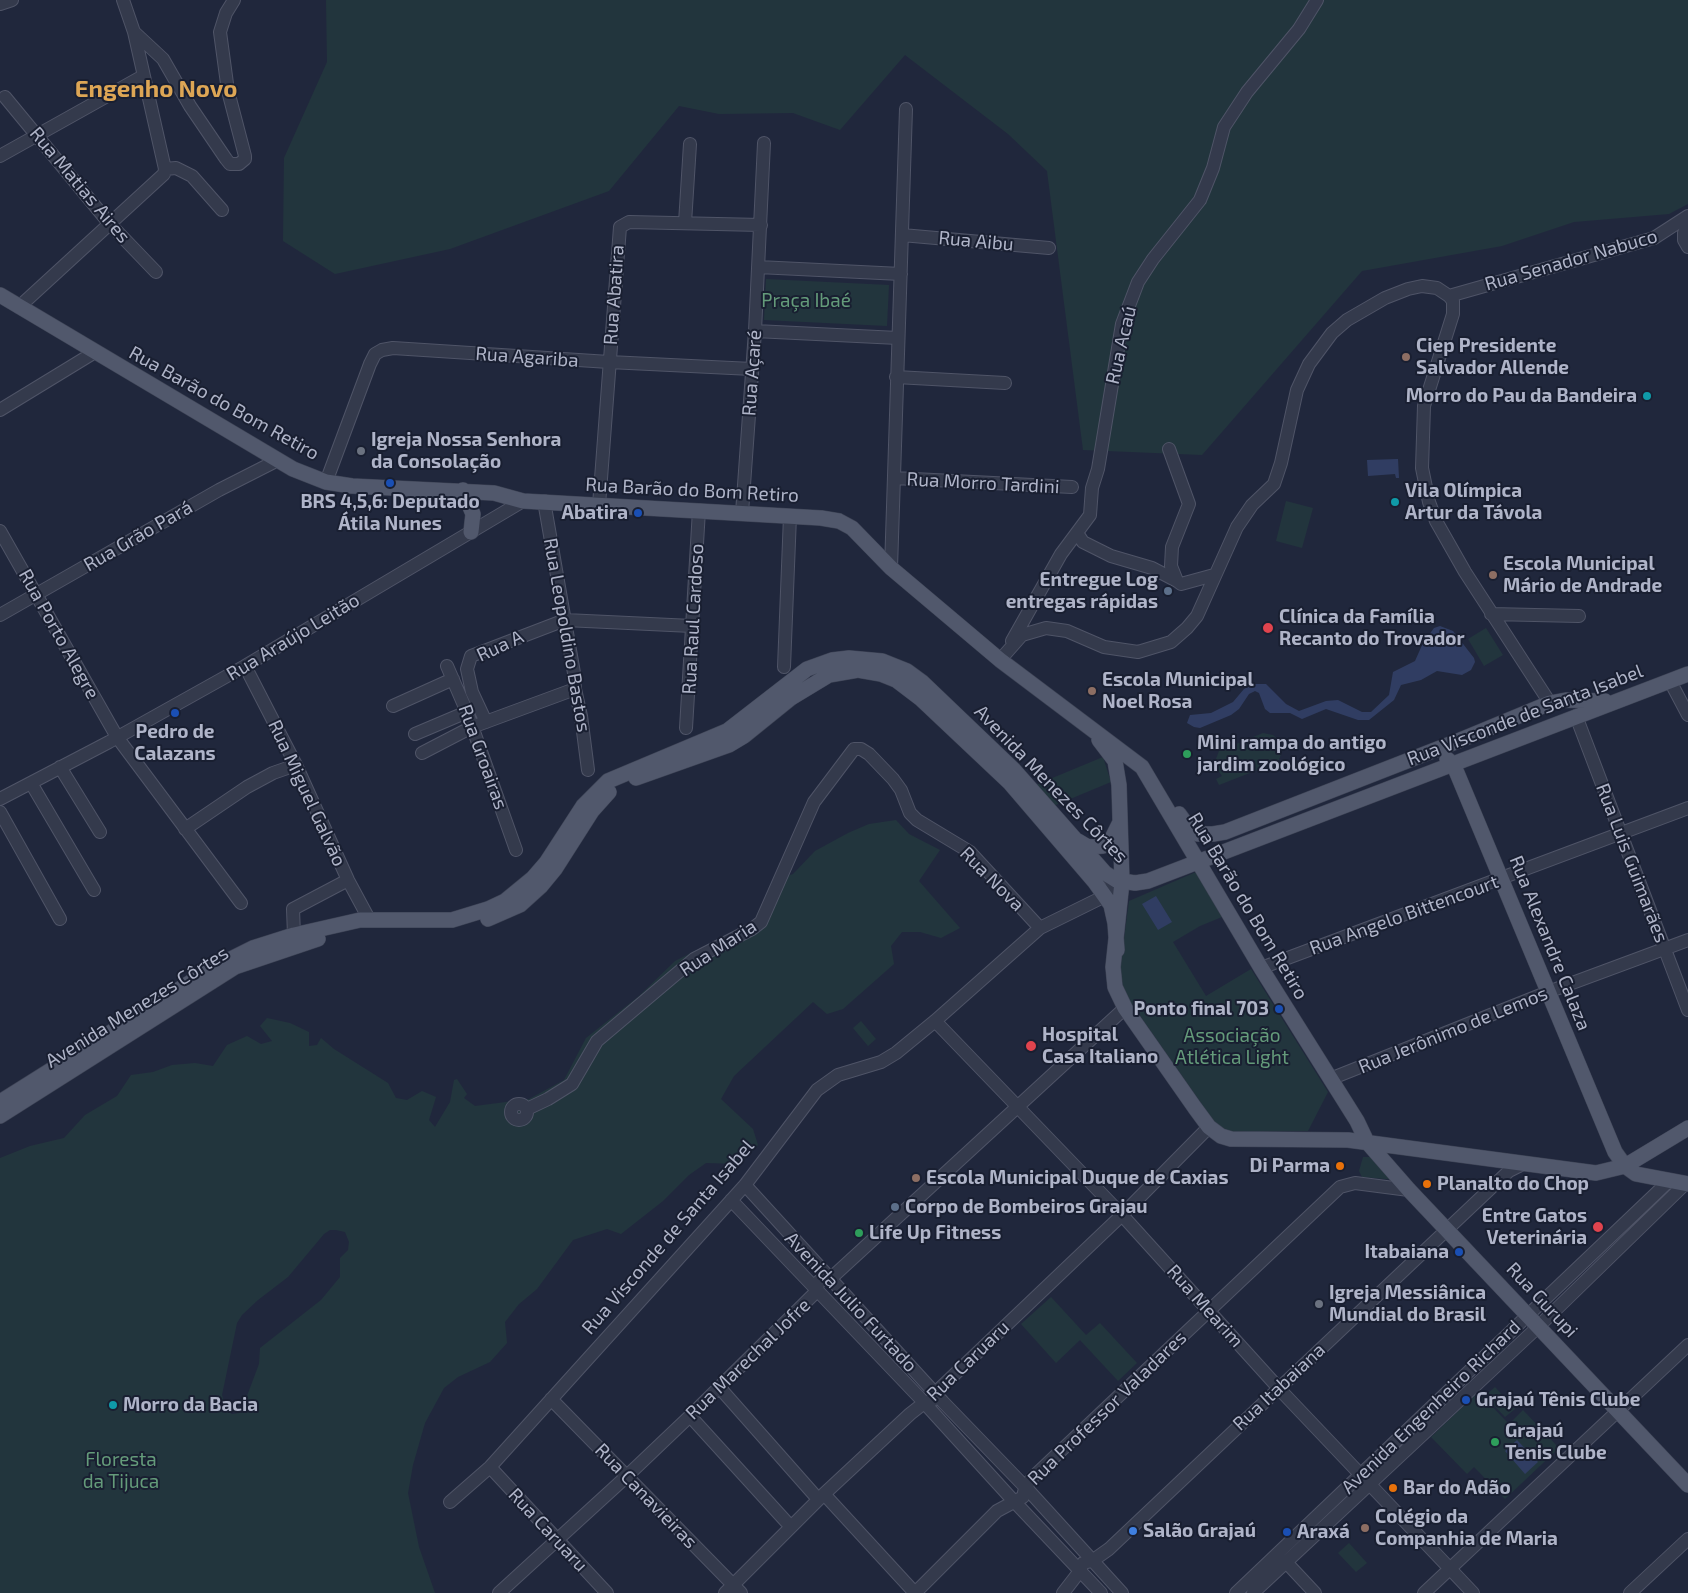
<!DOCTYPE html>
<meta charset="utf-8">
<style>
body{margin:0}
canvas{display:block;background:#20273c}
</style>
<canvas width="1688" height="1593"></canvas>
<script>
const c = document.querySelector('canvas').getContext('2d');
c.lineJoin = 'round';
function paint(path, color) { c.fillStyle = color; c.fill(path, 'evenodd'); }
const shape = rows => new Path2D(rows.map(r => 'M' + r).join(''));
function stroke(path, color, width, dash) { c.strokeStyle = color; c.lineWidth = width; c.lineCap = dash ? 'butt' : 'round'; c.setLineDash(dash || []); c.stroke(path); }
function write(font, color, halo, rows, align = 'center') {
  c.font = font + ' "Exo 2",sans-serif'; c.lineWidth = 4; c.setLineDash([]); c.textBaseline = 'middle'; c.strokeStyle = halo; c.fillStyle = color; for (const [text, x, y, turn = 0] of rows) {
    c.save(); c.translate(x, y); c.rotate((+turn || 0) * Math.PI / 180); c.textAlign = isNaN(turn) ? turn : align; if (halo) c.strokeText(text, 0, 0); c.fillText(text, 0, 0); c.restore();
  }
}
paint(shape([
 [326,0,1688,0,1688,204,1669,214,1574,222,1502,246,1362,271,1202,455,1083,450,1047,171,1008,134,905,55,840,130,793,113,719,114,679,106,609,191,450,249,335,274,283,241,284,158,327,62],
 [766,279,889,285,887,326,764,320],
 [1286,501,1313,508,1302,548,1276,541],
 [1486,628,1503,655,1484,666,1468,639],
 [1263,733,1273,735,1281,742,1282,752,1278,762,1219,785,1216,779,1222,776,1214,764,1219,751],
 [1103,757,1111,782,1051,807,1033,786],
 [896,820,909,834,940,850,919,881,960,928,941,938,920,932,902,932,891,946,894,964,843,1009,827,1014,813,1002,734,1076,721,1099,753,1129,758,1145,740,1164,706,1163,689,1175,663,1201,621,1234,607,1229,573,1240,537,1289,519,1304,505,1322,507,1343,490,1362,458,1377,444,1388,425,1423,413,1465,408,1493,419,1547,435,1593,0,1593,0,1158,30,1146,64,1138,85,1115,117,1096,131,1075,153,1072,172,1065,195,1063,213,1066,227,1045,247,1036,261,1044,272,1041,260,1026,267,1018,290,1023,309,1032,309,1046,317,1045,321,1038,334,1049,388,1083,396,1098,407,1100,422,1091,436,1097,429,1120,435,1127,450,1102,454,1080,457,1079,467,1094,464,1098,475,1106,529,1099,564,1080,586,1038,639,996,675,961,754,921,772,881,793,874,815,851,848,833,869,824],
 [336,1230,345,1232,349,1242,348,1250,340,1258,340,1277,321,1300,260,1348,259,1364,244,1404,239,1413,232,1414,227,1411,222,1395,237,1323,242,1315,258,1300,288,1277,324,1234,330,1230],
 [1196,872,1222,917,1200,926,1173,942,1206,996,1251,969,1328,1092,1308,1131,1232,1132,1222,1129,1215,1123,1124,993,1119,976,1129,901],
 [861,1021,876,1039,868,1046,853,1028],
 [1363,1157,1378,1157,1397,1180,1362,1177,1359,1171],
 [1051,1297,1086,1335,1100,1323,1137,1363,1118,1381,1080,1340,1056,1363,1021,1324],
 [1495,1387,1515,1409,1505,1417,1485,1396],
 [1478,1392,1509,1424,1523,1410,1559,1448,1505,1499,1474,1467,1467,1474,1431,1437],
 [1349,1543,1367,1563,1356,1572,1338,1553]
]), '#22353d');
paint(shape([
 [1398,459,1399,478,1396,478,1395,474,1368,476,1367,460],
 [1440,626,1453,631,1474,658,1475,662,1471,670,1462,675,1437,671,1421,680,1401,685,1394,700,1369,720,1358,720,1326,709,1302,719,1290,713,1270,713,1265,709,1259,693,1255,691,1249,694,1239,709,1231,715,1200,728,1194,727,1187,723,1190,715,1211,713,1233,702,1244,689,1254,684,1266,684,1286,704,1299,711,1326,701,1338,700,1362,712,1371,712,1389,695,1393,672,1415,661,1423,643,1434,628],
 [1156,896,1172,922,1158,930,1142,904],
 [1517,1440,1538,1462,1525,1474,1505,1451]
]), '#303d62');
const minor = shape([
 [123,0,134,32,165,169],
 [0,4,12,0],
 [134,32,163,59,190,106,226,159,230,164,239,164,245,159,245,156,228,91,220,32,226,13,234,0],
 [5,97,109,223,156,272],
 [0,156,143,76],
 [165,169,176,168,192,176,222,210],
 [685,223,690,144],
 [1688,226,1684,233,1684,240,1688,247],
 [902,235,1049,248],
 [758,267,901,274],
 [1449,296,1654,238,1688,216],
 [19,307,164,174,165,169],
 [755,331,898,338],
 [896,377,1005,383],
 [0,410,95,352],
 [1169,449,1189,504,1172,547,1171,566,1177,581,1181,584,1214,575],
 [894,478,1072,487],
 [326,482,370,364,375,354,382,350,393,348,609,362,752,369],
 [544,501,574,673,575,689,581,716,588,770],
 [599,505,620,227,629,222,761,225],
 [742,513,755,331,764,143],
 [0,531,117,737,241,903],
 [1077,533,1083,542,1111,556,1152,568,1177,581],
 [891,568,906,109],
 [1491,614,1579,616],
 [0,615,219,490,278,460],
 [1012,641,1061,554,1090,515,1092,488,1098,469,1122,324,1138,282,1153,259,1200,200,1213,168,1224,127,1247,92,1299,29,1317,0],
 [1000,660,1022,635,1046,628,1067,631,1104,647,1138,652,1171,642,1187,628,1197,616,1237,527,1252,505,1274,484,1281,463,1297,390,1309,364,1332,333,1347,320,1385,298,1408,289,1422,286,1437,288,1449,296,1453,301,1453,314,1424,406,1422,468,1429,502,1436,521,1465,572,1550,703],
 [245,666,296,765,348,880,369,919],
 [447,666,467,712,516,850],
 [784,667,790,516],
 [1670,681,1688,715],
 [393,706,453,679],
 [1576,716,1688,1010],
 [486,722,472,692,467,669,471,656,565,620,692,626],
 [686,728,699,510],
 [415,734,467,712],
 [422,753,472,727,575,689],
 [60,767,100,832],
 [31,783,94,890],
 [0,799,109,742,245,666,523,501],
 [0,812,60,919],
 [185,829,247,787,273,773,296,765],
 [294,935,293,909,348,880],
 [1261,968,1688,808],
 [935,1021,1122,1215,1284,1394,1473,1593],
 [1330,1079,1548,992,1688,940],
 '511 1112a8 8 0 1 1 16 0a8 8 0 1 1-16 0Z',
 [527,1109,548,1099,572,1084,597,1041,694,959,752,929,761,922,814,802,854,749,861,749,869,754,893,779,901,790,910,813,917,820,970,852,1040,928],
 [745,1185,943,1402,1030,1492,1122,1593],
 [731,1200,919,1397,1010,1497,1101,1593],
 [719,1387,818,1499],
 [551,1399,741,1593],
 [690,1416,791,1527],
 [490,1467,607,1593],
 [824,1494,915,1593],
 [450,1502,490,1467,745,1185,817,1090,838,1075,881,1062,896,1053,935,1021,1040,928,1109,894,1112,889,1111,878],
 [1285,1561,1315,1593],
 [499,1593,627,1476,690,1416,817,1291,818,1282,822,1279,829,1280,1125,1008],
 [725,1593,824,1494,910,1414,924,1403,933,1400,935,1393,1122,1215,1209,1127],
 [915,1593,997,1511,1023,1497,1025,1488,1032,1478,1340,1187,1355,1183,1409,1190],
 [1063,1593,1080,1571,1083,1563,1092,1561,1109,1549,1509,1171,1523,1164],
 [1236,1593,1670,1180],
 [1253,1593,1539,1326,1686,1183],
 [1424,1593,1688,1345],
 [1630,1593,1688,1539]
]);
const major = shape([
 [0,295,293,469,326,482,352,486,494,493,523,501,821,518,839,521,852,528,891,568,1000,660,1142,767,1261,968,1357,1121,1367,1142,1409,1190,1688,1485],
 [463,490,473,514,471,532],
 [1099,740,1115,761,1119,785,1122,882,1113,967,1115,987,1125,1008,1195,1108,1209,1127,1221,1136,1231,1139,1348,1140,1596,1173,1625,1166,1688,1128],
 [1447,759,1453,764,1457,773,1615,1152,1625,1166,1636,1174,1688,1184],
 [636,778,729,745,744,736,791,698,829,675,858,670,881,674,896,680,921,699,1010,783,1094,881,1111,905,1115,923,1117,950],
 [1179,814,1189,828,1198,834,1213,834,1225,832,1458,741,1550,703,1566,700,1605,701],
 [1078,841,1088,847,1103,846,1112,838,1119,824],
 [488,919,520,905,541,886,555,869,592,811,609,792],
 [0,1102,213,968,253,948,294,935,360,920,452,920,488,909,505,901,533,878,546,863,583,806,608,781,727,731,807,669,832,660,849,658,882,661,907,671,922,682,1014,770,1105,873,1116,880,1135,883,1148,881,1688,674],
 [0,1116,235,967,318,939]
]);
stroke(minor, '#4f5467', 14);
stroke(major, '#3d4355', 16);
stroke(minor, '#343a4c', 12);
stroke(major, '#51586c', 15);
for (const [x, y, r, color] of [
 [1406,357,5,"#8d6e63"],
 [1647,396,5,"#0f9aa8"],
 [361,451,5,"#6b7280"],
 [390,483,5,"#1a4fb4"],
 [1395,502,5,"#0f9aa8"],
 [638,513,5,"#1a4fb4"],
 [1493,575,5,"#8d6e63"],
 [1168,591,5,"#5c6f8a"],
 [1268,628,6,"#e0444e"],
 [1092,691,5,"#8d6e63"],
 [175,713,5,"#1a4fb4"],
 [1187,754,5,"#2e9e5b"],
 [1279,1009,5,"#1a4fb4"],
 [1031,1046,6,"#e0444e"],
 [1340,1166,5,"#e8710a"],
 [916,1178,5,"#8d6e63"],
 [1427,1184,5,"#e8710a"],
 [895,1207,5,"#5c6f8a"],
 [1598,1227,6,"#e0444e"],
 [859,1233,5,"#2e9e5b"],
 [1459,1252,5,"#1a4fb4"],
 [1319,1304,5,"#6b7280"],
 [1466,1400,5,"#1a4fb4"],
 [113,1405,5,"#0f9aa8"],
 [1495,1442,5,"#2e9e5b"],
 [1393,1488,5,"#e8710a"],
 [1365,1528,5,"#8d6e63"],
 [1133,1531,5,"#3f7fe0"],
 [1287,1532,5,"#1a4fb4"]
]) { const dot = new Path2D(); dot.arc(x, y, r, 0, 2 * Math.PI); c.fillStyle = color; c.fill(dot); stroke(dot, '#191f31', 2); }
write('19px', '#afb4c8', '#191f31', [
 ["Rua Matias Aires",80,185,50],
 ["Rua Aibu",976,241,5],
 ["Rua Senador Nabuco",1571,260,-16],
 ["Rua Abatira",614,295,-86],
 ["Rua Acaú",1121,345,-77],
 ["Rua Agariba",527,357,4],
 ["Rua Açaré",752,373,-86],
 ["Rua Barão do Bom Retiro",224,403,29],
 ["Rua Morro Tardini",983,483,3],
 ["Rua Barão do Bom Retiro",692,490,3],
 ["Rua Grão Pará",138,536,-30],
 ["Rua Raul Cardoso",693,619,-87],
 ["Rua Porto Alegre",59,634,61],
 ["Rua Leopoldino Bastos",567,635,80],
 ["Rua Araújo Leitão",293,637,-31],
 ["Rua A",500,646,-25],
 ["Rua Visconde de Santa Isabel",1525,715,-21],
 ["Rua Groairas",483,757,70],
 ["Avenida Menezes Côrtes",1051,784,46],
 ["Rua Miguel Galvão",307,793,65],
 ["Rua Luis Guimarães",1632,863,69],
 ["Rua Nova",992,879,45],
 ["Rua Barão do Bom Retiro",1248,906,59],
 ["Rua Angelo Bittencourt",1404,915,-20],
 ["Rua Alexandre Calaza",1550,943,68],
 ["Rua Maria",718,948,-33],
 ["Avenida Menezes Côrtes",137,1007,-32],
 ["Rua Jerônimo de Lemos",1453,1030,-22],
 ["Rua Visconde de Santa Isabel",668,1237,-49],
 ["Rua Gurupi",1542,1300,47],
 ["Avenida Julio Furtado",851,1302,47],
 ["Rua Mearim",1205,1306,48],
 ["Rua Marechal Jofre",748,1359,-44],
 ["Rua Caruaru",968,1361,-44],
 ["Rua Itabaiana",1279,1387,-43],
 ["Avenida Engenheiro Richard",1431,1407,-44],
 ["Rua Professor Valadares",1107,1408,-44],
 ["Rua Canavieiras",646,1496,46],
 ["Rua Caruaru",548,1530,47]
]);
write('19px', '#649b7a', '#191f31', [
 ["Praça Ibaé",806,301],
 ["Associação",1232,1036],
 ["Atlética Light",1232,1058],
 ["Floresta",121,1460],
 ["da Tijuca",121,1482]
]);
write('bold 19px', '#afb4c8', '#191f31', [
 ["Ciep Presidente",1416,346],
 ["Salvador Allende",1416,368],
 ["Morro do Pau da Bandeira",1637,396,"right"],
 ["Igreja Nossa Senhora",371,440],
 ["da Consolação",371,462],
 ["Vila Olímpica",1405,491],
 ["Artur da Távola",1405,513],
 ["BRS 4,5,6: Deputado",390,502,"center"],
 ["Átila Nunes",390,524,"center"],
 ["Abatira",628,513,"right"],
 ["Escola Municipal",1503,564],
 ["Mário de Andrade",1503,586],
 ["Entregue Log",1158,580,"right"],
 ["entregas rápidas",1158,602,"right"],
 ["Clínica da Família",1279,617],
 ["Recanto do Trovador",1279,639],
 ["Escola Municipal",1102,680],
 ["Noel Rosa",1102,702],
 ["Pedro de",175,732,"center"],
 ["Calazans",175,754,"center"],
 ["Mini rampa do antigo",1197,743],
 ["jardim zoológico",1197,765],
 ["Ponto final 703",1269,1009,"right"],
 ["Hospital",1042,1035],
 ["Casa Italiano",1042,1057],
 ["Di Parma",1330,1166,"right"],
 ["Escola Municipal Duque de Caxias",926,1178],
 ["Planalto do Chop",1437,1184],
 ["Corpo de Bombeiros Grajau",905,1207],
 ["Entre Gatos",1587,1216,"right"],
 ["Veterinária",1587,1238,"right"],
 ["Life Up Fitness",869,1233],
 ["Itabaiana",1449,1252,"right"],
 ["Igreja Messiânica",1329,1293],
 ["Mundial do Brasil",1329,1315],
 ["Grajaú Tênis Clube",1476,1400],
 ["Morro da Bacia",123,1405],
 ["Grajaú",1505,1431],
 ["Tenis Clube",1505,1453],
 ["Bar do Adão",1403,1488],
 ["Colégio da",1375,1517],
 ["Companhia de Maria",1375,1539],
 ["Salão Grajaú",1143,1531],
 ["Araxá",1297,1532]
], 'left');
write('bold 24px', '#dda655', '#191f31', [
 ["Engenho Novo",156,89]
]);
</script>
